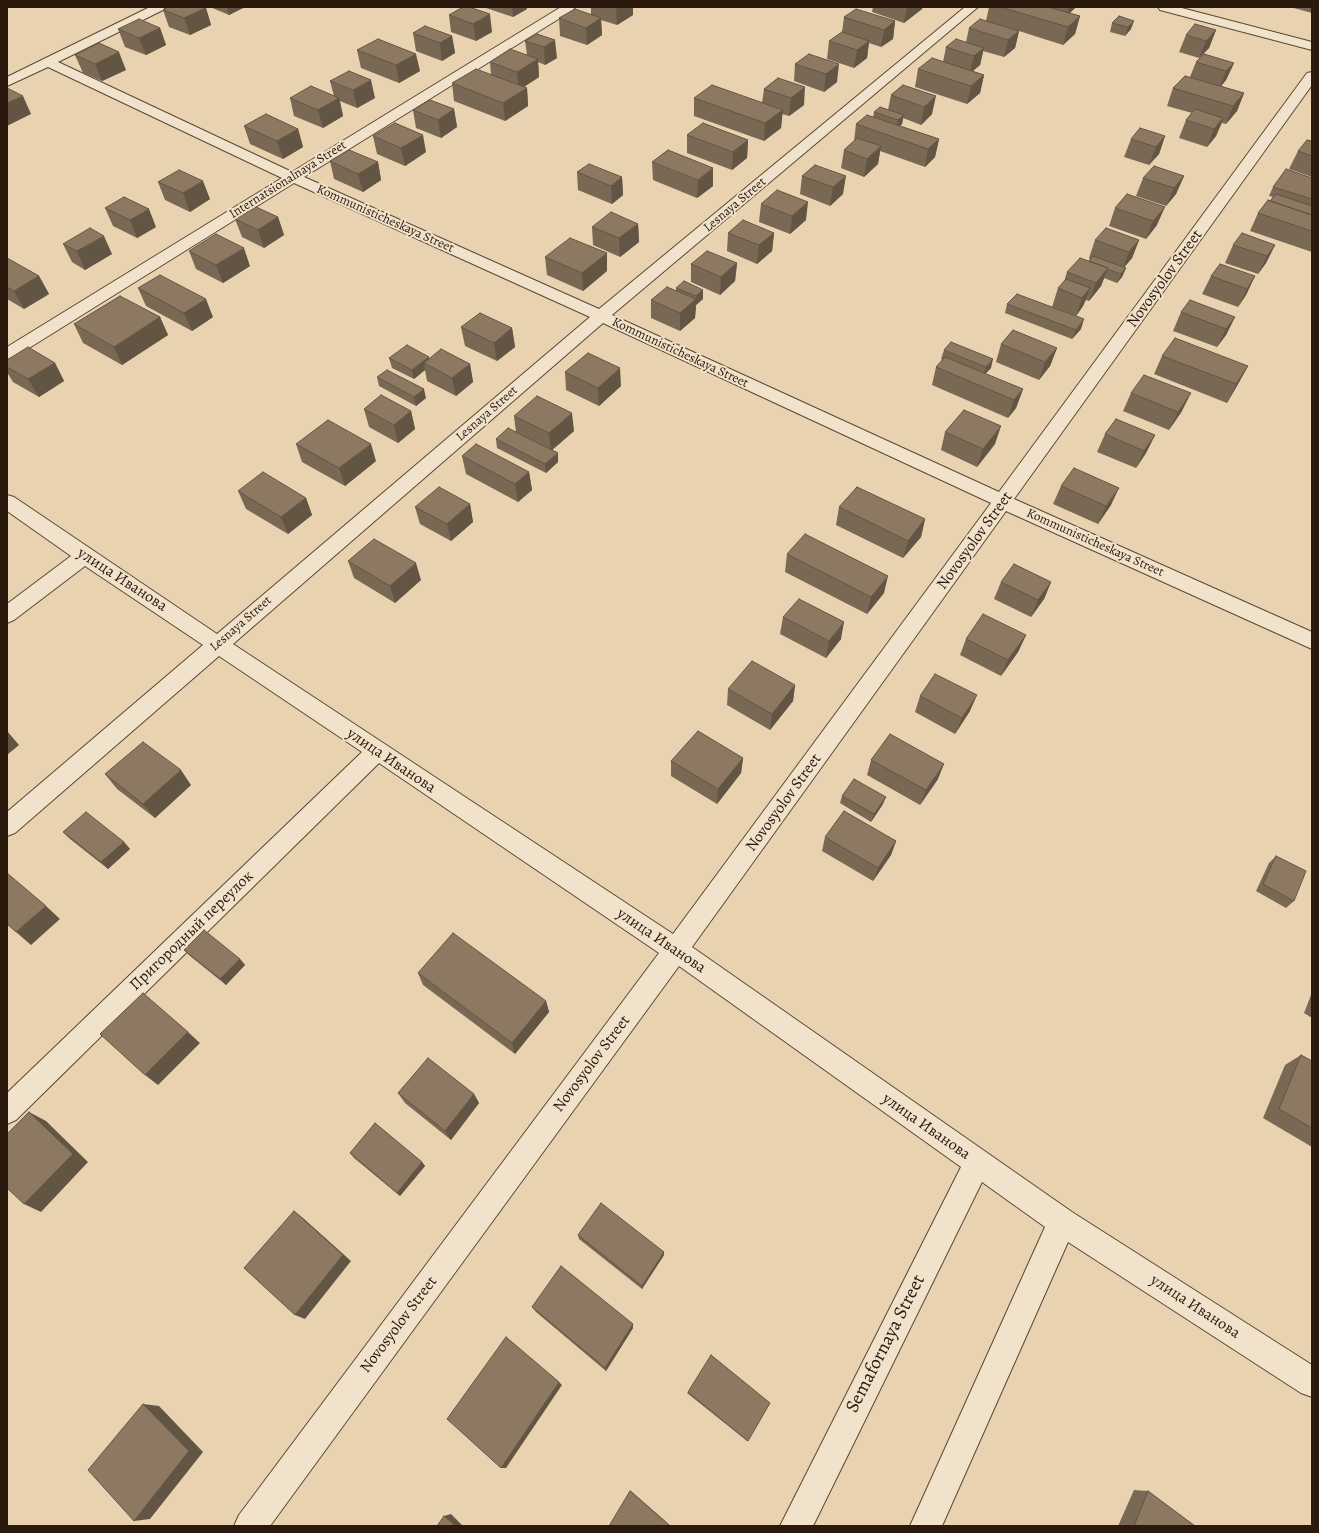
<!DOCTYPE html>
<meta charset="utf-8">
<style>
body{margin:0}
#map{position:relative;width:1319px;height:1533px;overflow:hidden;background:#e9d2af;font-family:Alegreya,serif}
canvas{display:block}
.frame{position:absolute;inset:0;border:8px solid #2a190c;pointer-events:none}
</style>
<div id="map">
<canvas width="1319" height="1533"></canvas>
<div class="frame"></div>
</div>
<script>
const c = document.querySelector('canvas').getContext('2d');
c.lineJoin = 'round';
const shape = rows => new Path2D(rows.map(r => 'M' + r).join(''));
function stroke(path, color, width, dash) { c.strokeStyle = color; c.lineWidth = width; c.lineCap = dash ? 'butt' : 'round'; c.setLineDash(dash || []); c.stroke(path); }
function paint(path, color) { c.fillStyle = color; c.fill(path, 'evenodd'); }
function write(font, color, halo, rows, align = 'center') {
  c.font = font + ' Alegreya,serif'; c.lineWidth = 4; c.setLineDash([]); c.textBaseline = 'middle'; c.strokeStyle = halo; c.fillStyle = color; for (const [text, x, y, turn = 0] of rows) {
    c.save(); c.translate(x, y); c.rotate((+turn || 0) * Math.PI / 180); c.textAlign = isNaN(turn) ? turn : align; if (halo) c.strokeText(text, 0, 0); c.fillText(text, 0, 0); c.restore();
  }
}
const minor = shape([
 [150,7,165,7,163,10,58,62,292,172,561,7,575,7,573,10,304,177,599,309,965,7,978,7,612,315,999,492,1307,73,1312,72,1312,85,1014,499,1312,632,1312,649,1006,511,692,947,1072,1212,1312,1365,1312,1397,1301,1393,1068,1242,942,1526,910,1526,1045,1227,982,1182,813,1526,780,1526,961,1167,679,966,270,1526,234,1526,239,1515,659,953,379,763,16,1120,7,1124,7,1093,362,752,219,656,15,833,7,836,7,812,203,645,85,566,14,620,7,623,7,604,71,556,7,511,7,495,14,497,217,634,590,317,294,183,13,358,7,359,7,347,282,178,48,67,7,86,7,77,150,7],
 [603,323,991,503,673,934,233,644,603,323],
 [1158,7,1178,7,1312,42,1312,50,1160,10,1158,7]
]);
stroke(minor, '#5a4735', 2);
paint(minor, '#f1e2cb');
paint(shape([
 [210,7,245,7,229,15],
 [463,7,492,32,476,41,451,32,449,15],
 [483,7,527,7,527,9,513,17],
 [591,7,633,7,633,15,617,25,601,20,602,35,587,45,560,36,559,18,591,14],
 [873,7,923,7,922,9,904,23,872,12],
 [989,7,1076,7,1069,13,1080,16,1075,34,1063,45,1019,31,1015,48,1004,57,983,51,980,65,973,71,984,75,980,93,967,104,915,87,918,69,943,62,946,47,966,42,969,28,986,21],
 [1290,7,1312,7,1312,13],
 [206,8,211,25,190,35,169,27,163,10],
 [1119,16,1131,29,1125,36,1110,32,1112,23],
 [844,17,895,21,893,39,881,47,869,43,867,58,854,68,827,59,829,41,842,32],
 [160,28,166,45,146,55,125,47,118,29],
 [1216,30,1209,48,1199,58,1179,52,1186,35],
 [413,33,452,36,455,53,442,61,416,51],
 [537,34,557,58,545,65,538,62,539,77,524,87,527,88,528,106,505,121,454,101,452,83,491,75,490,62,527,55,525,41],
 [357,50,420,71,399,83,361,68],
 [809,54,837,82,824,92,794,81,795,64],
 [75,55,126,70,102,81,83,73],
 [1196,62,1234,63,1226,80,1221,86,1244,93,1237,111,1226,124,1222,123,1216,136,1207,147,1179,138,1186,120,1192,113,1167,106,1173,88,1190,77],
 [778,78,804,105,789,116,782,114,781,128,764,141,694,116,694,98,762,103,764,89],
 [330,81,375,98,357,108,340,101,343,116,323,128,294,116,290,98,334,96],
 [903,85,932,114,921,125,903,118,902,124,900,126,939,139,935,157,925,167,880,151,878,164,864,177,841,168,844,150,854,141,856,124,873,117,874,112,888,110,891,95],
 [454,109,457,127,441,138,416,128,413,110],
 [244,126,298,129,303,147,283,159,250,144],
 [687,135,748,140,747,158,732,170,687,153],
 [373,136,426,152,405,166,377,154],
 [1165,136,1159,154,1149,165,1124,157,1131,139],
 [1312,141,1312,177,1289,169,1298,151],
 [330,161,378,162,381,180,363,192,334,179],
 [652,162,713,186,697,198,653,180],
 [815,165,843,194,830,206,800,194,802,176],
 [577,172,622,177,623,195,612,204,578,190],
 [1184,176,1176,194,1166,206,1136,196,1143,178],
 [1312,178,1312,252,1250,231,1258,213,1270,201,1273,197,1269,196,1273,187],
 [158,182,210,199,190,212,165,200],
 [1127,194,1157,225,1146,239,1109,226,1115,208],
 [761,204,806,220,790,234,759,222],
 [105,208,156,227,137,238,113,226],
 [278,217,284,235,264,248,242,237,235,219],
 [638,224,639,242,620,257,593,245,592,227],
 [728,233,774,233,772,251,757,264,727,251],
 [1095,240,1139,240,1132,258,1124,267,1126,268,1122,277,1117,283,1104,278,1101,286,1089,301,1086,300,1083,306,1076,316,1052,307,1058,288,1064,282,1067,272,1089,261,1090,259,1089,258],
 [63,244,112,254,85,270,72,262],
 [1233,245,1275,245,1266,263,1258,274,1225,263],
 [189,251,250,266,223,283,196,269],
 [545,257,607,271,583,291,547,275],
 [7,258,39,276,49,294,24,309,7,299],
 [737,263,735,281,720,295,691,282,691,264],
 [1211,276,1255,276,1246,295,1238,307,1202,294],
 [138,288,213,317,192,331,146,306],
 [676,288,703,290,703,299,696,305,695,318,680,331,651,318,651,300,676,291],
 [1007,304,1081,329,1072,339,1005,313],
 [1181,312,1235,317,1226,335,1217,347,1173,331],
 [160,317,168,335,122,365,83,343,74,324],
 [461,327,512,328,515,347,497,361,465,346],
 [1001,344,1057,348,1050,366,1039,380,996,362],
 [944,350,991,368,985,374,1023,389,1016,408,1008,418,932,385,936,367,943,360,941,359],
 [1162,356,1248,366,1238,384,1227,403,1154,374],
 [389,358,429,358,470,364,473,382,456,396,427,381,425,370,414,379,392,368],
 [7,360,55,363,64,381,39,397,13,382,7,372],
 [565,372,621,386,599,406,566,390],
 [377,377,426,398,416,406,379,386],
 [1131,393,1182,411,1169,430,1123,411],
 [364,409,411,411,415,429,398,443,369,427],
 [514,416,574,431,552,450,558,462,546,473,497,448,496,439,516,432],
 [945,432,995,444,977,467,941,450],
 [1105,434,1155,435,1146,453,1136,468,1097,452],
 [296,444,376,461,345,486,302,462],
 [462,456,529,472,532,490,518,502,466,474],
 [1061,486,1111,505,1098,524,1053,504],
 [238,491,306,498,312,515,288,534,246,509],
 [470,504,473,522,451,541,420,524,415,507],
 [839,507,925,519,921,537,903,558,836,525],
 [787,554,884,593,867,614,785,572],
 [348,561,421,580,395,603,354,578],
 [1001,582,1051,582,1044,599,1031,617,994,599],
 [783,617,841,639,826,658,780,634],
 [1026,635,1018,652,1001,676,960,655,966,639],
 [795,685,793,701,770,730,727,705,728,689],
 [920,696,970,711,955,734,915,712],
 [743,758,741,773,717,804,671,776,671,761],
 [871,760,938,779,920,805,867,775],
 [105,774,191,785,155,818,117,789],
 [842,796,883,804,871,822,840,803],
 [63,832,124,842,130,849,108,869,70,839],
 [825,837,896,841,891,855,873,881,822,851],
 [1276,856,1294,901,1286,908,1256,891,1269,863],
 [184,950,240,959,245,965,226,985,190,956],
 [418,973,546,1001,549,1012,515,1054,423,985],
 [1312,994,1312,1018,1304,1013,1311,995],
 [1301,1055,1312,1061,1312,1147,1263,1118,1285,1065],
 [398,1093,474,1094,479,1103,451,1140,405,1103],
 [350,1153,422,1162,425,1166,400,1196,354,1158],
 [578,1235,664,1252,664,1255,642,1289,579,1239],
 [532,1307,633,1324,633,1328,606,1371,536,1312],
 [688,1392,748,1441,747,1441,687,1393],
 [1134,1490,1148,1491,1195,1526,1118,1526]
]), '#796853');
paint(shape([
 [227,7,245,7,229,15],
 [512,7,527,7,527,9,513,17],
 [618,7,633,7,633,15,617,25,616,8],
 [907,7,923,7,922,9,904,23],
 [1069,7,1076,7,1067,16],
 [206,8,211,25,190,35,184,18],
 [490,14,492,32,476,41,473,24],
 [1080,16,1075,34,1063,45,1068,27],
 [601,18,602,35,587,45,586,28],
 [895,21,893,39,881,47,884,30],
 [1134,21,1131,29,1125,36,1128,27],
 [160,28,166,45,146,55,139,38],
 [1216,30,1209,48,1199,58,1206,41],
 [1019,31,1015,48,1004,57,1008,40],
 [452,36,455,53,442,61,440,43],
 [555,40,557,58,545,65,544,47],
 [869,41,867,58,854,68,857,50],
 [984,48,980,65,970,73,974,56],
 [119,52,126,70,102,81,95,64],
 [416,54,420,71,399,83,396,65],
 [538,59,539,77,519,90,517,72],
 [1234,63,1226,80,1219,89,1226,71],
 [839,64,837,82,824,92,826,74],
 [984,75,980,93,967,104,971,86],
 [371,80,375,98,357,108,353,90],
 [805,87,804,105,789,116,791,98],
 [527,88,528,106,505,121,503,103],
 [1244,93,1237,111,1226,124,1233,106],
 [23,96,31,114,7,126,7,103],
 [936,96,932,114,921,125,924,107],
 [339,98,343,116,323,128,318,110],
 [454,109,457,127,441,138,438,120],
 [783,110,781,128,764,141,765,123],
 [904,115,902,124,896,129,898,120],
 [1223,118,1216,136,1207,147,1214,129],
 [298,129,303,147,283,159,277,141],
 [423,135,426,152,405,166,401,148],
 [1165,136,1159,154,1149,165,1156,147],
 [939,139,935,157,925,167,928,149],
 [748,140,747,158,732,170,733,152],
 [881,146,878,164,864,177,867,159],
 [378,162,381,180,363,192,358,174],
 [713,168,713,186,697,198,698,180],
 [846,176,843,194,830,206,833,187],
 [1184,176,1176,194,1166,206,1174,188],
 [622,177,623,195,612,204,611,186],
 [203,181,210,199,190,212,183,193],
 [808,202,806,220,790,234,792,216],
 [1165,207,1157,225,1146,239,1153,221],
 [149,209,156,227,137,238,130,220],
 [278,217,284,235,264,248,258,230],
 [638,224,639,242,620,257,619,238],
 [774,233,772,251,757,264,759,245],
 [104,236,112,254,85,270,77,251],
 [1139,240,1132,258,1122,270,1129,252],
 [1275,245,1266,263,1258,274,1267,256],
 [244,248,250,266,223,283,216,265],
 [607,253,607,271,583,291,582,273],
 [737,263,735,281,720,295,721,277],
 [1108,268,1101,286,1089,301,1096,283],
 [1126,268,1122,277,1117,283,1121,274],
 [39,276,49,294,24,309,14,291],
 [1255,276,1246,295,1238,307,1247,289],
 [1090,288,1083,306,1076,316,1082,298],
 [703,290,703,299,696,305,695,318,680,331,680,313,696,299,696,296],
 [206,299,213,317,192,331,184,313],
 [160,317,168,335,122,365,114,347],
 [1235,317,1226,335,1217,347,1226,329],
 [1084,319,1081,329,1072,339,1076,330],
 [512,328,515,347,497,361,494,343],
 [1057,348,1050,366,1039,380,1045,362],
 [429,357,431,366,424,363,425,370,414,379,412,370],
 [993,359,991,368,983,376,986,367],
 [55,363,64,381,39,397,28,379],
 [470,364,473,382,456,396,452,378],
 [1248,366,1238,384,1227,403,1236,384],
 [620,368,621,386,599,406,598,388],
 [424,389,426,398,416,406,414,397],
 [1023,389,1016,408,1008,418,1014,400],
 [1191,393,1182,411,1169,430,1178,412],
 [411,411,415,429,398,443,394,425],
 [572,413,574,431,551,451,549,433],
 [1001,426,995,444,977,467,983,449],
 [1155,435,1146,453,1136,468,1144,451],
 [371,444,376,461,345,486,339,468],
 [558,453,558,462,546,473,545,464],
 [529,472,532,490,518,502,515,484],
 [1119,488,1111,505,1098,524,1106,506],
 [306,498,312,515,288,534,281,517],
 [470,504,473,522,451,541,447,524],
 [925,519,921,537,903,558,908,541],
 [416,563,421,580,395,603,390,586],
 [888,576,884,593,867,614,871,597],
 [1051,582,1044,599,1031,617,1038,600],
 [844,622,841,639,826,658,829,641],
 [1026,635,1018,652,1001,676,1008,660],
 [795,685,793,701,770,730,772,714],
 [977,695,970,711,955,734,962,718],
 [7,731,19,745,7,755],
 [743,758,741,773,717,804,718,789],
 [944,764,938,779,920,805,926,790],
 [181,770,191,785,155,818,143,804],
 [886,797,883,804,871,822,874,814],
 [896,841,891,855,873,881,878,868],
 [124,842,130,849,108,869,101,862],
 [46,906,60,919,31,945,16,932],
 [240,959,245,965,226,985,220,979],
 [546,1001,549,1012,515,1054,512,1043],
 [188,1032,200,1043,158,1085,145,1075],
 [474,1094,479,1103,451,1140,445,1131],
 [29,1112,46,1121,88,1162,41,1212,24,1204],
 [422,1162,425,1166,400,1196,397,1193],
 [294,1211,303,1218,351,1261,305,1319,295,1315],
 [664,1252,664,1255,642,1289,642,1286],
 [633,1324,633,1328,606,1371,605,1368],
 [559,1382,562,1385,506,1468,501,1468],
 [143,1404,159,1406,203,1452,150,1519,134,1521],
 [630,1491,631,1491,671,1526,670,1526],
 [451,1514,463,1526,455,1526,444,1516]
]), '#635544');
const building = shape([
 [168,7,204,7,206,8,184,18,163,10,168,7],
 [463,7,469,7,490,14,473,24,449,15,463,7],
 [1000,7,1048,7,1080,16,1068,27,1000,7],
 [575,9,601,18,586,28,559,18,575,9],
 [856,9,895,21,884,30,844,17,856,9],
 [1119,16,1134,21,1128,27,1112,23,1119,16],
 [139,19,160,28,139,38,118,29,139,19],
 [980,19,1019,31,1008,40,969,28,980,19],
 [1195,24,1216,30,1206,41,1186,35,1195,24],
 [425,26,452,36,440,43,413,33,425,26],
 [842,32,869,41,857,50,829,41,842,32],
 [537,34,555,40,544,47,525,41,537,34],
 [378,39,416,54,396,65,357,50,378,39],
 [956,39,984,48,974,56,946,47,956,39],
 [99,43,119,52,95,64,75,55,99,43],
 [510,49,538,59,517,72,490,62,510,49],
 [809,54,839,64,826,74,795,64,809,54],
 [1204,54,1234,63,1226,71,1196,62,1204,54],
 [932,58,984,75,971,86,918,69,932,58],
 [476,69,527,88,503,103,452,83,476,69],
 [349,71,371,80,353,90,330,81,349,71],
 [1185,76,1244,93,1233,106,1173,88,1185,76],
 [778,78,805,87,791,98,764,89,778,78],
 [712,85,783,110,765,123,694,98,712,85],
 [903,85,936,96,924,107,891,95,903,85],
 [311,86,339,98,318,110,290,98,311,86],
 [7,88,23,96,7,103,7,88],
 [430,100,454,109,438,120,413,110,430,100],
 [880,107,904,115,898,120,874,112,880,107],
 [1195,109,1223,118,1214,129,1186,120,1195,109],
 [266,114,298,129,277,141,244,126,266,114],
 [867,115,939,139,928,149,856,124,867,115],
 [395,123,423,135,401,148,373,136,395,123],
 [703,123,748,140,733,152,687,135,703,123],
 [1140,128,1165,136,1156,147,1131,139,1140,128],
 [857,138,881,146,867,159,844,150,857,138],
 [1307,140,1312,141,1312,156,1298,151,1307,140],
 [349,150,378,162,358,174,330,161,349,150],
 [668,150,713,168,698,180,652,162,668,150],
 [589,164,622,177,611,186,577,172,589,164],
 [815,165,846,176,833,187,802,176,815,165],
 [1154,166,1184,176,1174,188,1143,178,1154,166],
 [1286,169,1312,178,1312,199,1273,187,1286,169],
 [179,170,203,181,183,193,158,182,179,170],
 [777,190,808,202,792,216,761,204,777,190],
 [1127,194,1165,207,1153,221,1115,208,1127,194],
 [1276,194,1312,206,1312,215,1270,201,1276,194],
 [124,197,149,209,130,220,105,208,124,197],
 [1268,200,1312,215,1312,231,1258,213,1268,200],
 [256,207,278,217,258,230,235,219,256,207],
 [611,212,638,224,619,238,592,227,611,212],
 [743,220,774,233,759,245,728,233,743,220],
 [90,228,104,236,77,251,63,244,90,228],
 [1106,228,1139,240,1129,252,1095,240,1106,228],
 [1242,233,1275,245,1267,256,1233,245,1242,233],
 [216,234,244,248,216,265,189,251,216,234],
 [570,238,607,253,582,273,545,257,570,238],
 [707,251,737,263,721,277,691,264,707,251],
 [1093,256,1126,268,1121,274,1107,269,1108,268,1089,261,1093,256],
 [7,258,39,276,14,291,7,287,7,258],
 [1080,258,1108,268,1096,283,1067,272,1080,258],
 [1220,264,1255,276,1247,289,1211,276,1220,264],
 [160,275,206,299,184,313,138,288,160,275],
 [1066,279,1090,288,1082,298,1058,288,1066,279],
 [684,281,703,290,696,296,676,288,684,281],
 [667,287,696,299,680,313,651,300,667,287],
 [1017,294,1084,319,1076,330,1007,304,1017,294],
 [120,296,160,317,114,347,74,324,120,296],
 [1190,300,1235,317,1226,329,1181,312,1190,300],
 [480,313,512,328,494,343,461,327,480,313],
 [1013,330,1057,348,1045,362,1001,344,1013,330],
 [1175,338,1248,366,1236,384,1162,356,1175,338],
 [951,342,993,359,986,367,944,350,951,342],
 [407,345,429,357,412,370,389,358,407,345],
 [28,347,55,363,28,379,7,367,7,360,28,347],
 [441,349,470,364,452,378,424,363,441,349],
 [588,353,620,368,598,388,565,372,588,353],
 [945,357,1023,389,1014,400,936,367,945,357],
 [387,370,424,389,414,397,377,377,387,370],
 [1144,375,1191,393,1178,412,1131,393,1144,375],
 [381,395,411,411,394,425,364,409,381,395],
 [537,396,572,413,549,433,514,416,537,396],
 [964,410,1001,426,983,449,945,432,964,410],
 [1116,419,1155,435,1144,451,1105,434,1116,419],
 [328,420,371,444,339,468,296,444,328,420],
 [508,428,558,453,545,464,496,439,508,428],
 [476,444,529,472,515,484,462,456,476,444],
 [1074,468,1119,488,1106,506,1061,486,1074,468],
 [263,472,306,498,281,517,238,491,263,472],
 [439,487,470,504,447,524,415,507,439,487],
 [857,487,925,519,908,541,839,507,857,487],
 [805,534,888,576,871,597,787,554,805,534],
 [374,539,416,563,390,586,348,561,374,539],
 [1014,564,1051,582,1038,600,1001,582,1014,564],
 [799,599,844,622,829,641,783,617,799,599],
 [983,614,1026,635,1008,660,966,639,983,614],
 [752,661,795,685,772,714,728,689,752,661],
 [935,674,977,695,962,718,920,696,935,674],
 [698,731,743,758,718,789,671,761,698,731],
 [890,734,944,764,926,790,871,760,890,734],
 [143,742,181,770,143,804,105,774,143,742],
 [854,779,886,797,874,814,842,796,854,779],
 [844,811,896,841,878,868,825,837,844,811],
 [86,812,124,842,101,862,63,832,86,812],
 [1276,856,1306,871,1294,901,1263,884,1276,856],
 [7,873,46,906,16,932,7,924,7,873],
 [204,930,240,959,220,979,184,950,204,930],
 [453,933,546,1001,512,1043,418,973,453,933],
 [143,993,188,1032,145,1075,100,1034,143,993],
 [1301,1055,1312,1061,1312,1128,1279,1109,1301,1055],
 [428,1058,474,1094,445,1131,398,1093,428,1058],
 [29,1112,73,1154,24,1204,7,1188,7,1134,29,1112],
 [375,1123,422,1162,397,1193,350,1153,375,1123],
 [601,1203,664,1252,642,1286,578,1235,601,1203],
 [294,1211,343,1255,295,1315,244,1268,294,1211],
 [561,1266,633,1324,605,1368,532,1307,561,1266],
 [506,1337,559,1382,501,1468,447,1419,506,1337],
 [711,1355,770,1403,748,1441,688,1392,711,1355],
 [143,1404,189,1451,134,1521,88,1470,143,1404],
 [630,1491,670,1526,609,1526,630,1491],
 [1148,1491,1195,1526,1134,1526,1148,1491],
 [444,1516,455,1526,437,1526,444,1516]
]);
paint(building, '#8d7961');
stroke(building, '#635544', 1);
write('13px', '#2a190c', '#f1e2cb', [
 ["Internatsionalnaya Street",288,180,-32],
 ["Lesnaya Street",735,205,-40],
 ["Kommunisticheskaya Street",385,219,24],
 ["Kommunisticheskaya Street",680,353,25],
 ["Lesnaya Street",487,414,-41],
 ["Kommunisticheskaya Street",1095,543,24],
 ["Lesnaya Street",241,624,-41]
]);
write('16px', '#2a190c', '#f1e2cb', [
 ["Novosyolov Street",1165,279,-54],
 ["Novosyolov Street",975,541,-54],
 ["улица Иванова",122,580,33],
 ["улица Иванова",391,761,34],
 ["Novosyolov Street",784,803,-54],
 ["Пригородный переулок",192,931,-44],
 ["улица Иванова",661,941,34],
 ["Novosyolov Street",592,1064,-53],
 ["улица Иванова",926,1127,35],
 ["улица Иванова",1195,1307,33],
 ["Novosyolov Street",399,1325,-53]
]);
write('19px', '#2a190c', '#f1e2cb', [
 ["Semafornaya Street",886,1344,-63]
]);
</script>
